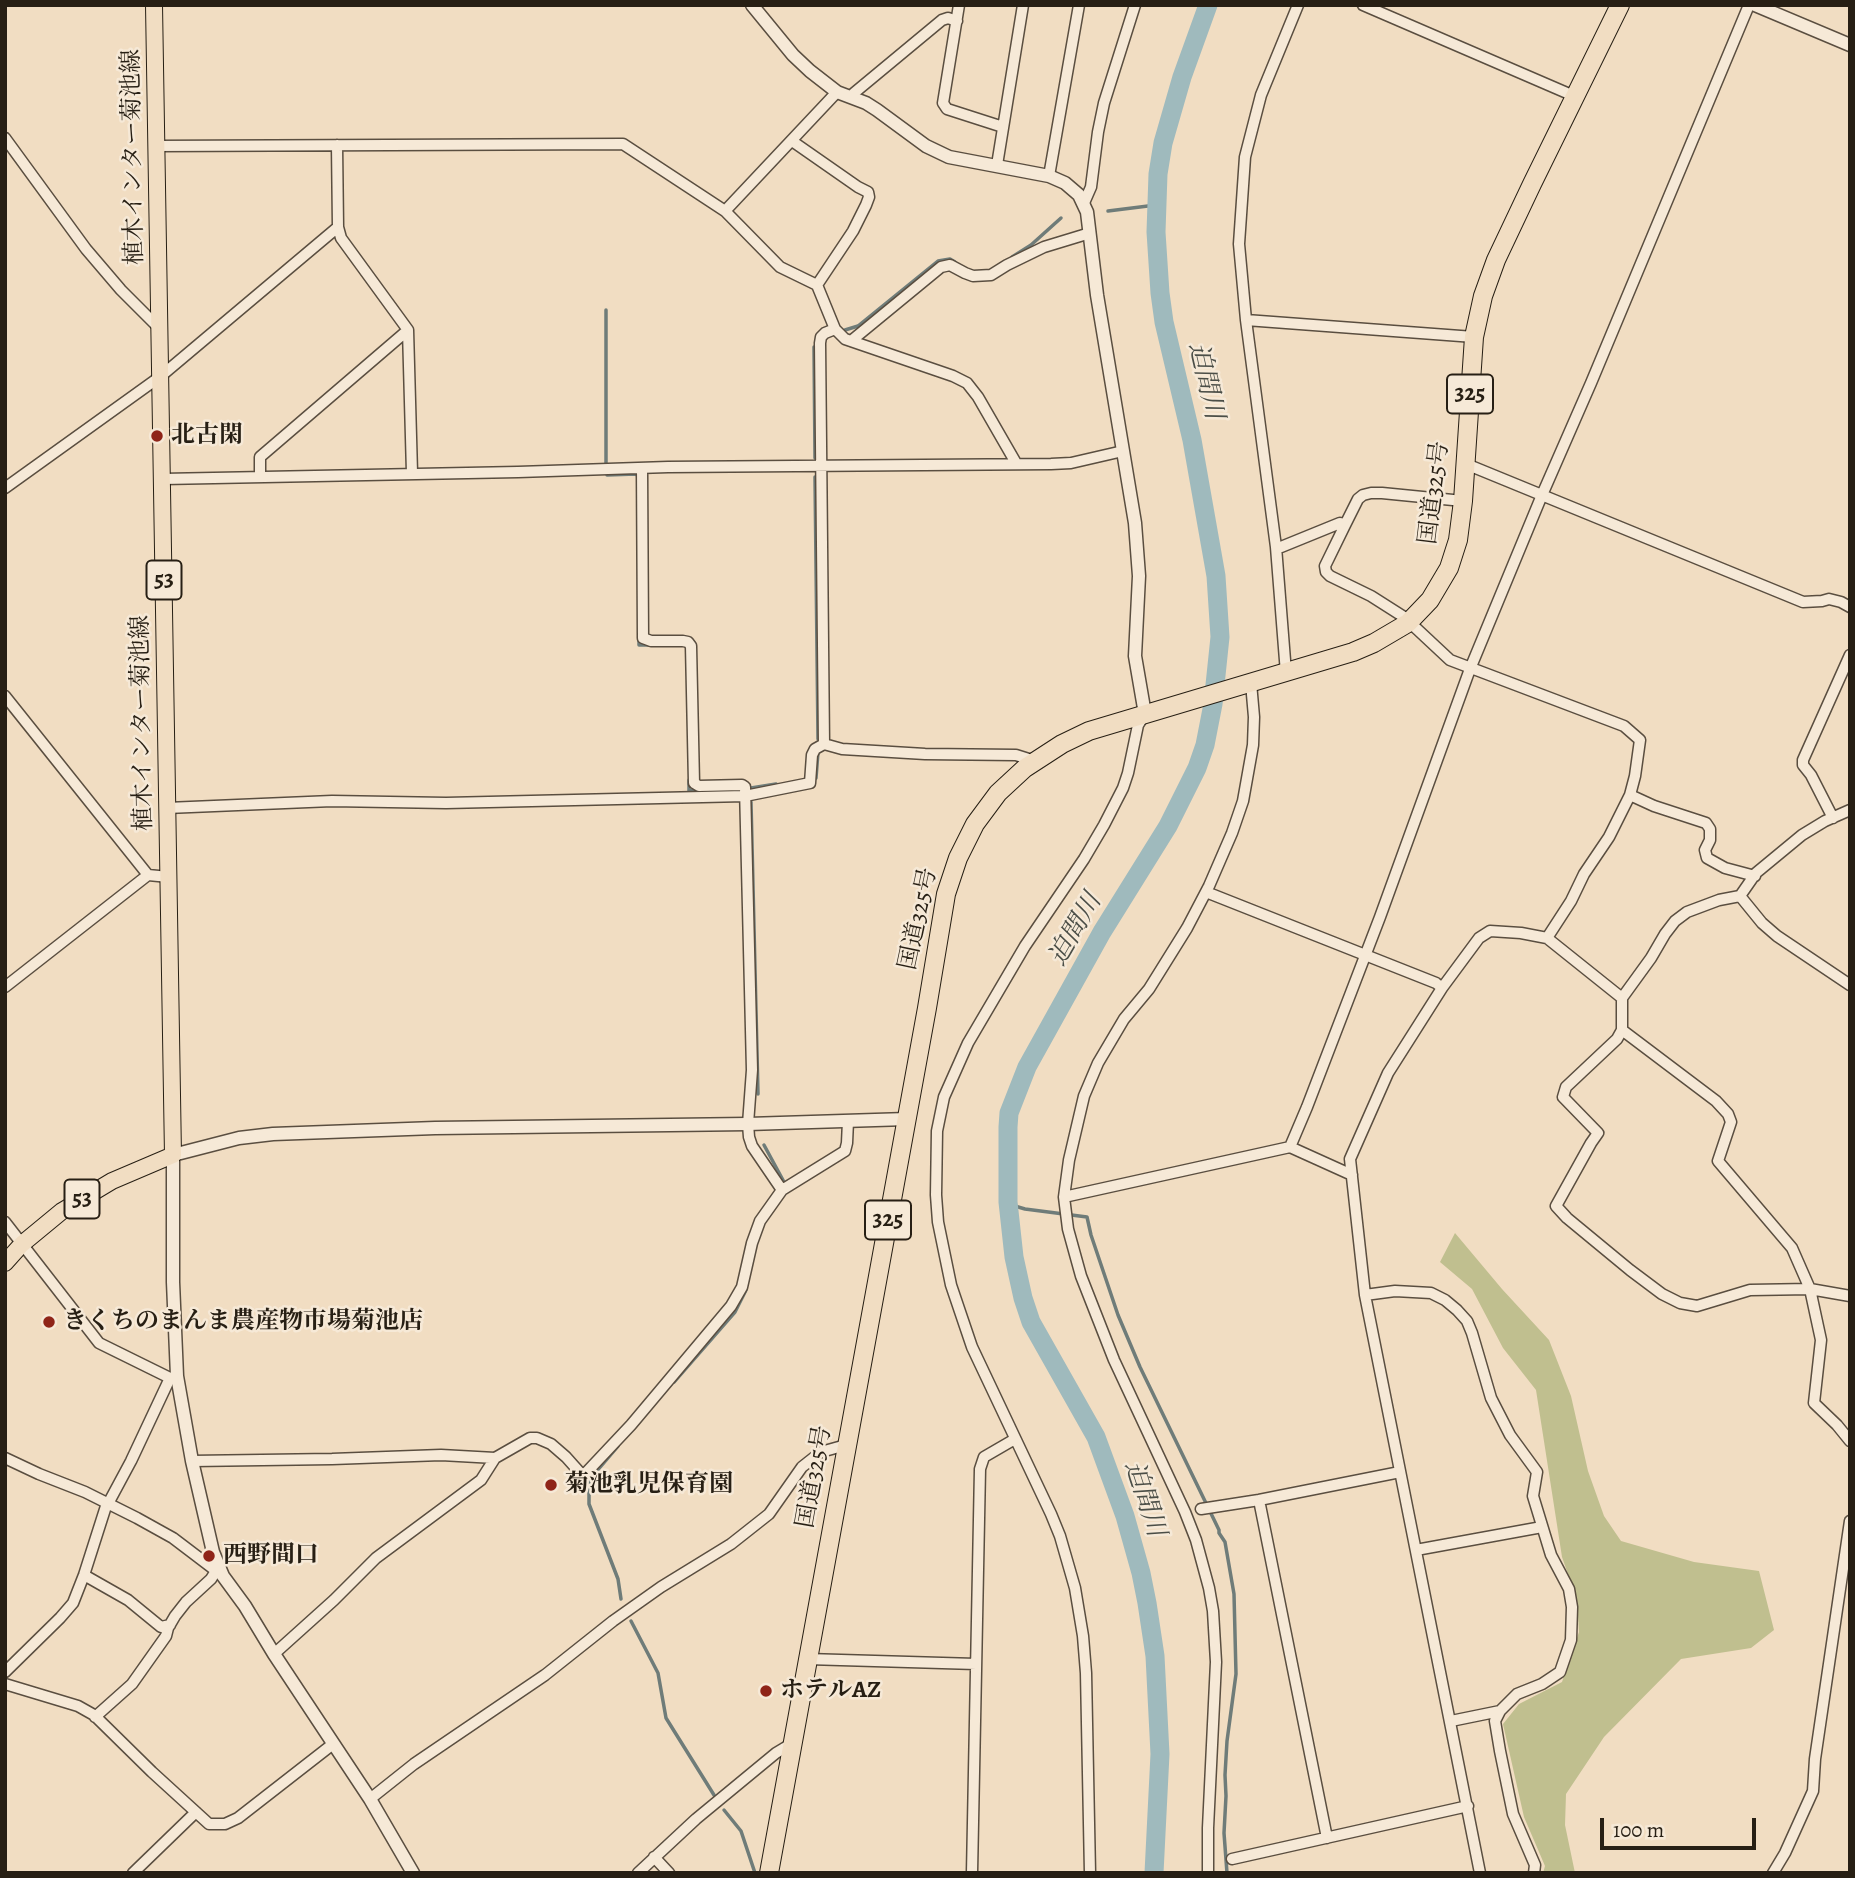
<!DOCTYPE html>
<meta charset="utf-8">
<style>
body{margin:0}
#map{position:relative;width:1855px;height:1878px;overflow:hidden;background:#f1ddc2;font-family:Alegreya,serif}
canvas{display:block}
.frame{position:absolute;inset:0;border:7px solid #271f14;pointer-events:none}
.scale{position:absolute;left:1600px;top:1818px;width:156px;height:32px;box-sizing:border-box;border:4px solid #271f14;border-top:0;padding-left:9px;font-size:21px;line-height:24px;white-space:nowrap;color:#271f14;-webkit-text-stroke:5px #f6e9d7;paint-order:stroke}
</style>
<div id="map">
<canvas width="1855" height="1878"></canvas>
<div class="frame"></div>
<div class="scale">100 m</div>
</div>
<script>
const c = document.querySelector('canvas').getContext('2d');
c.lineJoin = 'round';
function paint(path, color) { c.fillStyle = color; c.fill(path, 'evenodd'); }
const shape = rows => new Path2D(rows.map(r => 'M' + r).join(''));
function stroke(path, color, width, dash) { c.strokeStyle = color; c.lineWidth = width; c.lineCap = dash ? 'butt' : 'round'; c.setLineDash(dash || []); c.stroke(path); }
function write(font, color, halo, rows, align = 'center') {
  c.font = font + ' Alegreya,"Noto Serif JP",serif'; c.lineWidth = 5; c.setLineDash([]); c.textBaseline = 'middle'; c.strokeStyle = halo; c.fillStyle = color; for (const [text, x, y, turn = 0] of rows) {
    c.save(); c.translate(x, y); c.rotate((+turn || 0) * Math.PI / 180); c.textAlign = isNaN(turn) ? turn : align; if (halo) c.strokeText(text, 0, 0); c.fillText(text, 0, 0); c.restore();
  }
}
paint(shape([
 [1455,1233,1502,1289,1549,1340,1571,1396,1588,1471,1604,1516,1621,1541,1694,1562,1759,1571,1774,1630,1751,1648,1681,1659,1604,1737,1566,1794,1565,1825,1575,1873,1543,1873,1545,1866,1524,1817,1503,1724,1519,1704,1562,1682,1579,1632,1577,1600,1562,1557,1536,1390,1503,1348,1472,1289,1440,1262]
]), '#c0bf8f');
stroke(shape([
 [1108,211,1156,205],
 [1012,257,1031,245,1061,218],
 [606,310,606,463],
 [845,330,858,326,938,261,950,259,955,262],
 [814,347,815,458],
 [607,475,636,474,638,476],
 [815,477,818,739],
 [639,638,639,645,652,645],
 [812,779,816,778,818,752],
 [689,780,689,791,699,790],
 [751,788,776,784],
 [751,802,758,1094],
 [764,1145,784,1182],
 [1008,1204,1025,1209,1087,1217,1091,1235,1118,1315,1140,1367,1219,1530,1219,1533,1225,1542,1234,1594,1236,1674,1227,1741,1225,1775,1226,1796,1224,1833,1227,1873],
 [674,1382,735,1312,746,1290],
 [618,1446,589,1480,589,1504,618,1579,621,1599],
 [631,1621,658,1673,666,1718,714,1795],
 [724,1810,741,1831,755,1873]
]), '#6f7c79', 3.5);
stroke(shape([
 [1154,1873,1160,1754,1155,1656,1147,1603,1141,1573,1125,1516,1096,1437,1031,1322,1023,1298,1014,1257,1008,1202,1008,1127,1009,1113,1027,1067,1102,932,1168,826,1197,768,1205,745,1213,704,1220,637,1216,576,1192,440,1164,322,1160,293,1156,232,1158,174,1163,143,1182,77,1208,5]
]), '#9fbabd', 19);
const minor = shape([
 [959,5,943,103,947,109,1003,127],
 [1363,5,1574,96],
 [852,97,854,93,942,20,948,18,957,21],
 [5,138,86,249,121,290,159,328],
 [792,141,858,187,868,192,869,197,866,205,853,231,817,285],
 [337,145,338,227,341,238,408,330,412,473],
 [156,146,623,144,725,211,780,267,817,285,835,329,845,339,953,376,967,383,978,397,1016,463],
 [997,165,1023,5],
 [1049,176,1079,5],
 [1084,203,1091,187,1098,132,1104,103,1135,5],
 [725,211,837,92],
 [1246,320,1474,337],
 [851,341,941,267,950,265,965,273,973,276,991,275,1007,265,1044,247,1090,233],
 [1466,464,1803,602,1822,601,1829,599,1841,602,1850,607],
 [642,468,643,638,651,641,683,641,688,642,691,646,694,783,699,786,742,785,745,787,752,1070,748,1124,749,1137,752,1146,782,1190],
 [260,477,260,457,408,330],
 [163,479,518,472,668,467,1051,464,1071,463,1123,451],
 [5,488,161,376,338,227],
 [1463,501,1382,493,1371,493,1363,495,1358,499,1345,525,1325,566,1326,572,1330,576,1371,596,1404,617,1450,660,1624,726,1640,740,1635,776,1630,795,1609,837,1584,874,1571,901,1547,938],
 [1276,547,1281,547,1340,523,1345,525],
 [1286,673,1276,547,1246,320,1239,244,1245,157,1261,95,1298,5],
 [5,696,148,875],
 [824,744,820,343,821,337,825,333,835,329],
 [1630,795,1654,806,1706,823,1710,829,1710,840,1705,850,1707,858,1725,868,1755,876],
 [167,808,332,801,446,803,745,796,810,783,812,755,815,749,824,744,842,749,925,754,1016,755,1035,761],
 [1850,810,1825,821,1802,835,1756,873,1740,896,1719,900,1687,912,1675,921,1665,934,1651,958,1622,998,1622,1030,1617,1039,1566,1087,1563,1097,1598,1133,1591,1143,1556,1206,1567,1218,1630,1270,1662,1294,1680,1303,1697,1306,1750,1290,1810,1289,1850,1296],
 [1833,818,1811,775,1803,765,1803,760,1850,655],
 [1206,892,1436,983,1442,988],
 [1740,896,1762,923,1777,936,1850,985],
 [5,987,148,875,169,877],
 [1622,1030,1716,1101,1728,1114,1731,1122,1718,1161,1792,1248,1810,1289,1821,1340,1814,1403,1837,1425,1850,1441],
 [1290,1147,1307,1107,1380,917,1470,669,1542,495,1591,383,1749,5],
 [1064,1197,1290,1147,1352,1175],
 [5,1222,99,1343,170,1378],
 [1365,1295,1395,1291,1431,1293,1445,1300,1457,1310,1467,1321,1472,1333,1491,1398,1510,1435,1537,1472,1533,1496,1551,1555,1569,1589,1572,1607,1571,1640,1560,1672,1542,1684,1517,1694,1500,1711,1495,1721,1500,1751,1513,1814,1535,1865,1534,1873],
 [5,1458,39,1474,85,1492,137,1518,173,1538,223,1576],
 [192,1461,332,1459,441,1455,495,1458],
 [1259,1500,1327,1838],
 [1201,1509,1259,1500,1400,1472],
 [1416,1550,1542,1527],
 [84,1575,128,1600,161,1627,170,1625],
 [274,1654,334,1600,376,1558,481,1480,495,1458,530,1438,537,1438,551,1444,566,1457,583,1476,631,1425,731,1306,742,1287,752,1243,760,1221,782,1190,845,1151,847,1143,848,1121],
 [807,1659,976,1664],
 [5,1672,60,1618,73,1603,84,1575,107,1503,109,1502,131,1461,170,1378,177,1376],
 [5,1684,78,1706,94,1715,152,1772,209,1824,225,1824,238,1818,333,1744],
 [95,1717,132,1684,166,1636,168,1628,175,1616,186,1602,211,1579,216,1571],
 [1451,1721,1500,1711],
 [370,1799,414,1764,545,1675,613,1621,661,1587,731,1544,769,1514,802,1467,821,1452,846,1445],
 [654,1857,669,1873],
 [1232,1859,1468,1806],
 [133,1873,196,1812],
 [638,1873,696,1819,776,1753,791,1744],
 [972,1873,980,1469,984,1457,1015,1439],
 [1090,1873,1086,1673,1083,1636,1075,1588,1060,1536,1051,1514,972,1347,951,1285,938,1222,936,1195,937,1131,944,1097,968,1043,1025,946,1084,859,1104,825,1123,788,1128,773,1138,725,1145,714],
 [1208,1873,1208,1828,1216,1662,1213,1611,1209,1588,1196,1540,1185,1512,1114,1360,1081,1276,1068,1229,1064,1197,1069,1160,1084,1096,1098,1063,1124,1019,1149,989,1187,928,1209,886,1232,833,1243,801,1253,745,1254,717,1251,683],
 [1480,1873,1365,1295,1350,1159,1388,1073,1442,988,1479,938,1490,931,1521,933,1547,938,1622,998],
 [1773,1873,1785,1853,1813,1791,1815,1759,1850,1521]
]);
const tertiary = shape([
 [752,5,793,55,810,71,837,92,866,103,877,110,926,146,949,157,1049,176,1065,183,1079,195,1087,212,1097,295,1135,523,1139,576,1135,656,1145,714],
 [1755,5,1850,45],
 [413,1873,370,1799,274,1654,245,1606,223,1576,213,1552,192,1461,177,1376,173,1282,173,1155,239,1138,273,1134,435,1128,748,1124,907,1119]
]);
const primary = shape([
 [5,1263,22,1244,62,1211,112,1181,173,1155,154,5]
]);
const trunk = shape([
 [769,1873,927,1008,946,894,958,858,975,824,998,793,1025,768,1062,744,1089,731,1353,652,1374,643,1408,623,1430,600,1449,568,1458,540,1463,501,1474,337,1483,296,1496,260,1532,184,1620,5]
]);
stroke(minor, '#5a4e40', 13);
stroke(tertiary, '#5a4e40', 15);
stroke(primary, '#271f14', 18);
stroke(trunk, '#271f14', 20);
stroke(minor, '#f6e9d7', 10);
stroke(tertiary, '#f6e9d7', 12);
stroke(primary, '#f1ddc2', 16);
stroke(trunk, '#f1ddc2', 18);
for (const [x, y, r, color] of [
 [157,436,7,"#8f2418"],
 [49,1322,7,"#8f2418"],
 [551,1485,7,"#8f2418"],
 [209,1556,7,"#8f2418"],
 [766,1691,7,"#8f2418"]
]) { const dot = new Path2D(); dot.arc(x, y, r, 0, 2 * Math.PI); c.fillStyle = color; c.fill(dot); stroke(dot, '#f6e9d7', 2.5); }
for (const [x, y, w] of [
 [1470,394,46],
 [164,580,35],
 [82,1199,35],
 [888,1220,46]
]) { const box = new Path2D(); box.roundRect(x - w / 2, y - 19.5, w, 39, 5); c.fillStyle = '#f6e9d7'; c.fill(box); stroke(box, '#271f14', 2); }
write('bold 23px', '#271f14', null, [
 ["325",1470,394],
 ["53",164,580],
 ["53",82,1199],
 ["325",888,1220]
]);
write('24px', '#271f14', '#f6e9d7', [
 ["植木インター菊池線",134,157,-91],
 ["国道325号",1435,493,-83],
 ["植木インター菊池線",143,723,-91],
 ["国道325号",919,919,-78],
 ["国道325号",815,1477,-80]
]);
write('bold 24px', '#271f14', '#f6e9d7', [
 ["北古閑",171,436],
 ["きくちのまんま農産物市場菊池店",63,1322],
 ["菊池乳児保育園",565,1485],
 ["西野間口",223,1556],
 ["ホテルAZ",780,1691]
], 'left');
write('italic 26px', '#4b4e47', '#f6e9d7', [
 ["迫間川",1205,381,77],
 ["迫間川",1076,930,-60],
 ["迫間川",1144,1499,72]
]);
</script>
